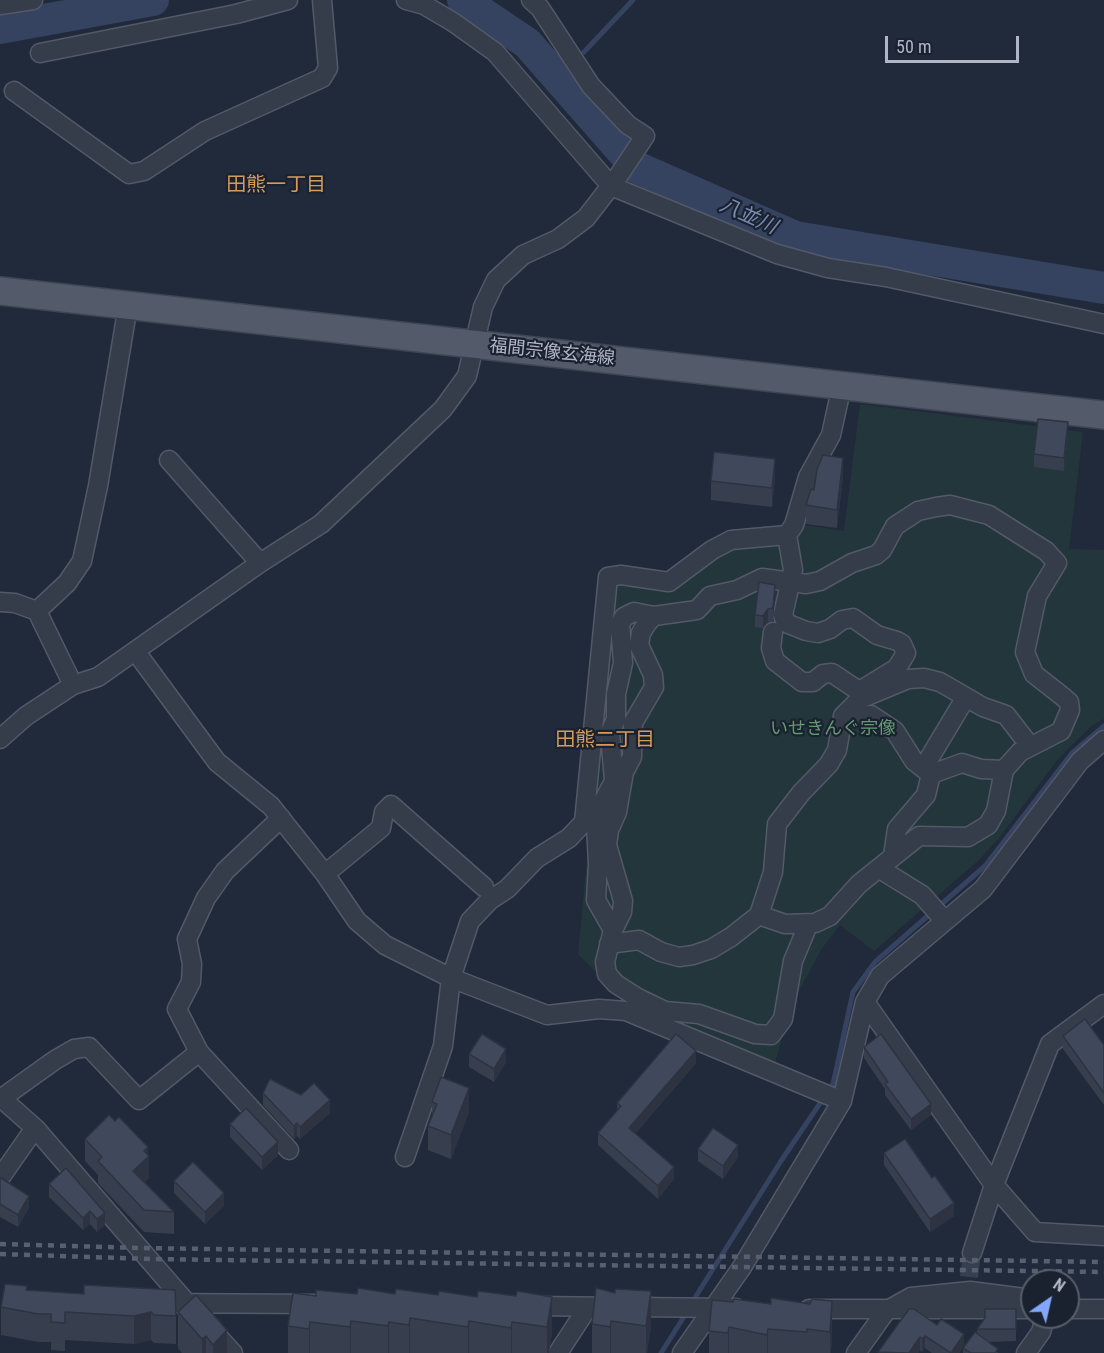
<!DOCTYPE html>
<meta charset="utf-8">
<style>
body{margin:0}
#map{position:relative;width:1104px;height:1353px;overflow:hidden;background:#212a3a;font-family:"Roboto Condensed",sans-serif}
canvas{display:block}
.north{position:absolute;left:1020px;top:1269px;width:60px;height:60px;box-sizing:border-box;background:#1a212f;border:2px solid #565d6b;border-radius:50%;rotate:34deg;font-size:16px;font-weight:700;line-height:24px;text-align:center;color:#b0b6c6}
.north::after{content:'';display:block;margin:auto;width:21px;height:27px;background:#82a6f9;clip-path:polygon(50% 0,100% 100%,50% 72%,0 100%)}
.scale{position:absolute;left:885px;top:36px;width:134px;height:27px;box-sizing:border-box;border:3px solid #b0b6c6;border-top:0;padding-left:8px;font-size:18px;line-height:21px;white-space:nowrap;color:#b0b6c6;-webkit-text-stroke:4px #1a212f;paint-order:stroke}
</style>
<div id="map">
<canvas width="1104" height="1353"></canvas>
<div class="north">N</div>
<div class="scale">50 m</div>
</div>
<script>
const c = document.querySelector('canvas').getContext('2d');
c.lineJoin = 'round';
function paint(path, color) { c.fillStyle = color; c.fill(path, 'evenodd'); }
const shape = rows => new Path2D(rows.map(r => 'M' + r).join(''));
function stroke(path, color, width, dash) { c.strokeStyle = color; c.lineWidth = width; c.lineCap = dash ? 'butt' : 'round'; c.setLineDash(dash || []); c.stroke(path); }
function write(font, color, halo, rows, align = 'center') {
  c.font = font + ' "Roboto Condensed","Noto Sans JP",sans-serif'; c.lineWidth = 4.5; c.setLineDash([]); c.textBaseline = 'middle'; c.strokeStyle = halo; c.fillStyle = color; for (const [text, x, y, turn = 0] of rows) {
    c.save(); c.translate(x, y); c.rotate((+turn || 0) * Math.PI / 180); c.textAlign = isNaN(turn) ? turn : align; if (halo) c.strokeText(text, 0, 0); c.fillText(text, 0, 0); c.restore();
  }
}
paint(shape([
 [860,404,1083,432,1069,549,1104,550,1104,719,1090,727,1059,758,999,838,979,860,874,951,840,925,821,950,791,1006,774,1067,629,1005,578,954,613,583,667,588,720,551,739,545,798,536,799,524,844,531]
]), '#23363b');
stroke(shape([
 [584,52,633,0],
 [691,1304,781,1161,833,1084,853,992,875,962,985,866,1072,753,1104,726],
 [661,1353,687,1312]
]), '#354361', 5);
stroke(shape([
 [463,0,527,43,636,167,795,237,1104,288],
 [0,28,153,0]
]), '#354361', 32);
stroke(shape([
 [969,1277,972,1253]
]), '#363f4f', 18, [18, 9]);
const street = shape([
 [406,0,424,5,453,22,495,52,611,186,777,254,828,268,886,277,1104,324],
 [0,5,33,0],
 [40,53,236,14,288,0],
 [14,91,129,174,144,171,205,131,322,78,328,68,322,0],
 [169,460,260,563],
 [0,602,15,603,37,611,73,685],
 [37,611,67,583,82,561,98,486,128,305],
 [773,632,771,648,775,661,802,682,813,682,823,674,832,673,856,689,863,689,897,668,906,653,902,644,897,641,877,635,853,618,842,620,830,629,818,633,806,631,786,623,783,615,793,570,787,535],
 [136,652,217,762,271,806,325,874,357,921,385,945,451,978,547,1015,599,1009,626,1011,842,1101],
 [841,725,856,716,871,715,895,731,914,761,928,772,930,778,926,795,897,829,893,856],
 [0,739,26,716,73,685,98,677,260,563,321,524,443,409,467,376,483,307,496,280,523,255,558,239,586,218,617,178,645,136,628,125,591,86,540,8,531,0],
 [924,767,966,697],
 [929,775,962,763,981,769,1004,770],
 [281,818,225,871,206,898,187,939,192,964,191,982,177,1009,199,1052,289,1150],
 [880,869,922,895,944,920],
 [325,874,381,828,384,812,391,805,484,887],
 [613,930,596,900,598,864,596,825,602,804,614,781,610,733,616,719,616,694,623,663,620,624,624,617,634,612,654,616],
 [609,944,639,940,661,952,679,957,693,955,711,949,731,937,759,915,773,872,777,824,801,793,829,764,837,750,843,716,860,699,908,679,924,678,940,682,983,707,1006,715,1030,746],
 [865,1002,994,1185,1035,1232,1104,1236],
 [665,1011,699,1014,755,1034,771,1035,783,1019,793,961,808,925],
 [659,1024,665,1011,638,998,616,984,607,974,605,962,613,930,622,912,623,901,607,845,609,830,617,812,624,772,632,757,633,723,654,687,653,675,639,645,641,633,647,623,654,616,697,610,710,596,737,590,762,578,806,584,820,581,852,563,876,555,882,550,895,526,918,511,936,507,950,505,989,515,1046,551,1057,563,1037,596,1025,652,1034,674,1062,696,1069,702,1070,710,1061,731,1020,752,1004,770,996,811,988,825,968,837,919,836,859,884,830,916,815,923,785,924,759,915],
 [0,1097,35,1128,191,1308],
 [2,1098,55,1060,74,1049,89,1047,139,1100,199,1052],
 [405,1157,443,1046,451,978,470,921,490,900,507,889,537,858,569,838,584,822,608,577,621,575,669,582,712,550,731,540,787,535,794,525,808,477,831,435,842,385],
 [0,1178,35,1128],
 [972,1253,994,1185,1050,1044,1104,1004],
 [152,1303,316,1304],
 [527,1306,736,1308],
 [809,1309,1032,1309],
 [1068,1309,1104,1309],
 [212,1330,233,1353],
 [558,1353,588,1307],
 [682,1353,742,1267,842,1101,865,1002,880,976,983,889,1080,761,1104,740],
 [856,1353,886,1311,911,1297,970,1291,1032,1299],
 [1026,1353,1041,1332,1045,1317]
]);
const primary = shape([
 [0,291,1104,415]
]);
stroke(street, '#535968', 21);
stroke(primary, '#3e4553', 30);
stroke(street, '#353c4a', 18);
stroke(primary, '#535b6a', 27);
stroke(shape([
 [0,1244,141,1248,1104,1262],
 [0,1254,150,1259,1104,1272]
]), '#575f71', 4.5, [6, 6]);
paint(shape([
 [1068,435,1064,471,1034,467,1034,454],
 [843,476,837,528,806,524,806,505,814,490],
 [775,477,772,507,711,500,711,481],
 [775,597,773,621,768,622,763,628,755,627,755,615],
 [1063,1036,1104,1045,1104,1105,1063,1049],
 [864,1047,931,1115,911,1130,885,1095,885,1089,864,1058],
 [469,1054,506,1062,494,1082,469,1067],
 [696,1063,635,1134,674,1179,658,1199,598,1145,598,1133,617,1110,617,1103],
 [263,1093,330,1113,300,1139,297,1136,294,1139,263,1105],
 [432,1102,469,1112,451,1159,428,1150,428,1126,432,1117],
 [230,1124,278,1155,262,1170,230,1137],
 [85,1139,148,1154,149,1178,145,1182,174,1212,174,1234,144,1232,98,1183,98,1175,85,1161],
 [698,1149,738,1157,723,1179,698,1161],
 [884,1153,954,1216,930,1232,884,1165],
 [66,1168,105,1225,97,1232,90,1224,83,1230,49,1197,49,1184],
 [0,1180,29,1208,18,1227,0,1217],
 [174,1181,224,1206,205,1224,174,1193],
 [27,1290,176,1316,176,1344,154,1343,151,1340,134,1344,65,1340,65,1351,51,1350,51,1342,38,1342,1,1335,1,1307],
 [615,1293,651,1327,647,1353,592,1353,592,1324],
 [357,1294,395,1294,477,1297,516,1296,552,1332,549,1353,288,1353,288,1326,316,1296],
 [733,1302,771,1304,810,1304,832,1336,831,1353,709,1353,709,1331],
 [909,1309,964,1346,959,1353,932,1353,925,1348,922,1352,920,1350,918,1353,878,1353],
 [1016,1309,1016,1341,989,1342,998,1353,963,1353,963,1348,977,1333,977,1329],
 [178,1312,227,1353,182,1353,178,1348]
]), '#373f4f');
paint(shape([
 [1068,422,1068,435,1064,471,1064,458],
 [843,458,843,476,837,528,837,510],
 [775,459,775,477,772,507,772,488],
 [775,585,775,597,773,621,773,608],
 [768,609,768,622,763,628,763,616],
 [506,1049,506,1062,494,1082,494,1069],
 [696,1051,696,1063,629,1141,629,1128],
 [469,1088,469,1112,451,1159,451,1135],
 [330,1100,330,1113,300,1139,300,1127],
 [931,1104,931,1115,911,1130,911,1119],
 [297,1123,297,1136,294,1139,294,1126],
 [278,1142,278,1155,262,1170,262,1157],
 [738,1145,738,1157,723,1179,723,1166],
 [148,1147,148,1157,149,1156,149,1178,133,1193,133,1171,144,1151],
 [674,1167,674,1179,658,1199,658,1186],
 [224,1193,224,1206,205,1224,205,1212],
 [29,1196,29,1208,18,1227,18,1215],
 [954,1203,954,1216,930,1232,930,1219],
 [90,1211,90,1224,83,1230,83,1218],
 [105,1213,105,1225,97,1232,97,1219],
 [651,1291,651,1327,647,1353,646,1353,646,1326],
 [552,1297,552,1332,549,1353,547,1353,547,1327],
 [832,1301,832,1336,831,1353,830,1353,830,1332],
 [151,1312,151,1340,134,1344,134,1316],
 [410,1318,410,1353,409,1353,409,1325],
 [351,1321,351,1353,350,1353,350,1327],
 [469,1321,469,1353,468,1353,468,1327],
 [611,1321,611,1353,610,1353,610,1327],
 [310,1322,310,1353,309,1353,309,1329],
 [389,1322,389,1353,388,1353,388,1326],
 [512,1322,512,1353,511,1353,511,1328],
 [729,1327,729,1353,728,1353,728,1333],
 [768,1329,768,1353,767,1353,767,1335],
 [227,1330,227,1353,213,1353,213,1345],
 [964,1334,964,1346,959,1353,951,1353],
 [206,1336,206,1353,202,1353,202,1339],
 [925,1336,925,1348,922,1352,922,1339],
 [920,1337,920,1350,918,1353,909,1353]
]), '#2d3340');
const building = shape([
 [1038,419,1068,422,1064,458,1034,454,1038,419],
 [714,452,775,459,772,488,711,481,714,452],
 [823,455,843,458,837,510,806,505,811,489,814,490,817,469,823,455],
 [759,582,775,585,773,608,768,609,763,616,755,615,759,582],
 [1085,1019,1104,1045,1104,1093,1063,1036,1085,1019],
 [482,1034,506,1049,494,1069,469,1054,482,1034],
 [676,1034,696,1051,629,1128,674,1167,658,1186,598,1133,621,1106,617,1103,676,1034],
 [881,1034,931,1104,911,1119,885,1084,888,1082,864,1047,881,1034],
 [441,1077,469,1088,451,1135,428,1126,437,1104,432,1102,441,1077],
 [270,1079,301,1095,314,1083,330,1100,300,1127,297,1123,294,1126,263,1093,270,1079],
 [246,1108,278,1142,262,1157,230,1124,246,1108],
 [109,1115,115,1121,119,1117,148,1147,144,1151,149,1156,133,1171,174,1212,144,1210,98,1161,102,1157,85,1139,109,1115],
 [713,1128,738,1145,723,1166,698,1149,713,1128],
 [905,1139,932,1178,935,1176,954,1203,930,1219,884,1153,905,1139],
 [193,1162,224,1193,205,1212,174,1181,193,1162],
 [66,1168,105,1213,97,1219,90,1211,83,1218,49,1184,66,1168],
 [1,1178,29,1196,18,1215,0,1204,0,1180,1,1178],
 [5,1284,27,1286,26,1290,84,1294,84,1285,175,1290,176,1316,154,1315,151,1312,134,1316,65,1312,65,1323,51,1322,51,1314,38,1314,1,1307,5,1284],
 [358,1288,395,1294,396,1289,438,1295,439,1291,477,1297,478,1291,516,1296,517,1291,552,1297,547,1327,512,1322,511,1328,469,1321,468,1327,410,1318,409,1325,389,1322,388,1326,351,1321,350,1327,310,1322,309,1329,288,1326,293,1293,316,1296,316,1290,357,1294,358,1288],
 [596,1288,615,1293,615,1289,651,1291,646,1326,611,1321,610,1327,592,1324,596,1288],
 [196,1295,227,1330,213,1345,206,1336,202,1339,178,1312,196,1295],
 [771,1298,810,1304,812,1299,832,1301,830,1332,807,1329,807,1332,768,1329,767,1335,729,1327,728,1333,709,1331,712,1300,733,1302,734,1299,771,1304,771,1298],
 [909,1309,914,1309,937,1325,941,1319,964,1334,951,1353,925,1336,922,1339,920,1337,909,1353,878,1352,909,1309],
 [985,1309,1016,1309,1016,1329,977,1329,985,1318,985,1309],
 [975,1332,998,1349,995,1353,971,1353,963,1348,975,1332]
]);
paint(building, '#40495c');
stroke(building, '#2d3340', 1.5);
write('18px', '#b0b6c6', '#1a212f', [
 ["福間宗像玄海線",552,353,6]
]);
write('18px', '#669876', '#1a212f', [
 ["いせきんぐ宗像",833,729]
]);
write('20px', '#d59b5c', '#1a212f', [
 ["田熊一丁目",276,186],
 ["田熊二丁目",605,741]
]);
write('italic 20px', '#778aaf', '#1a212f', [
 ["八並川",748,217,24]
]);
</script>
